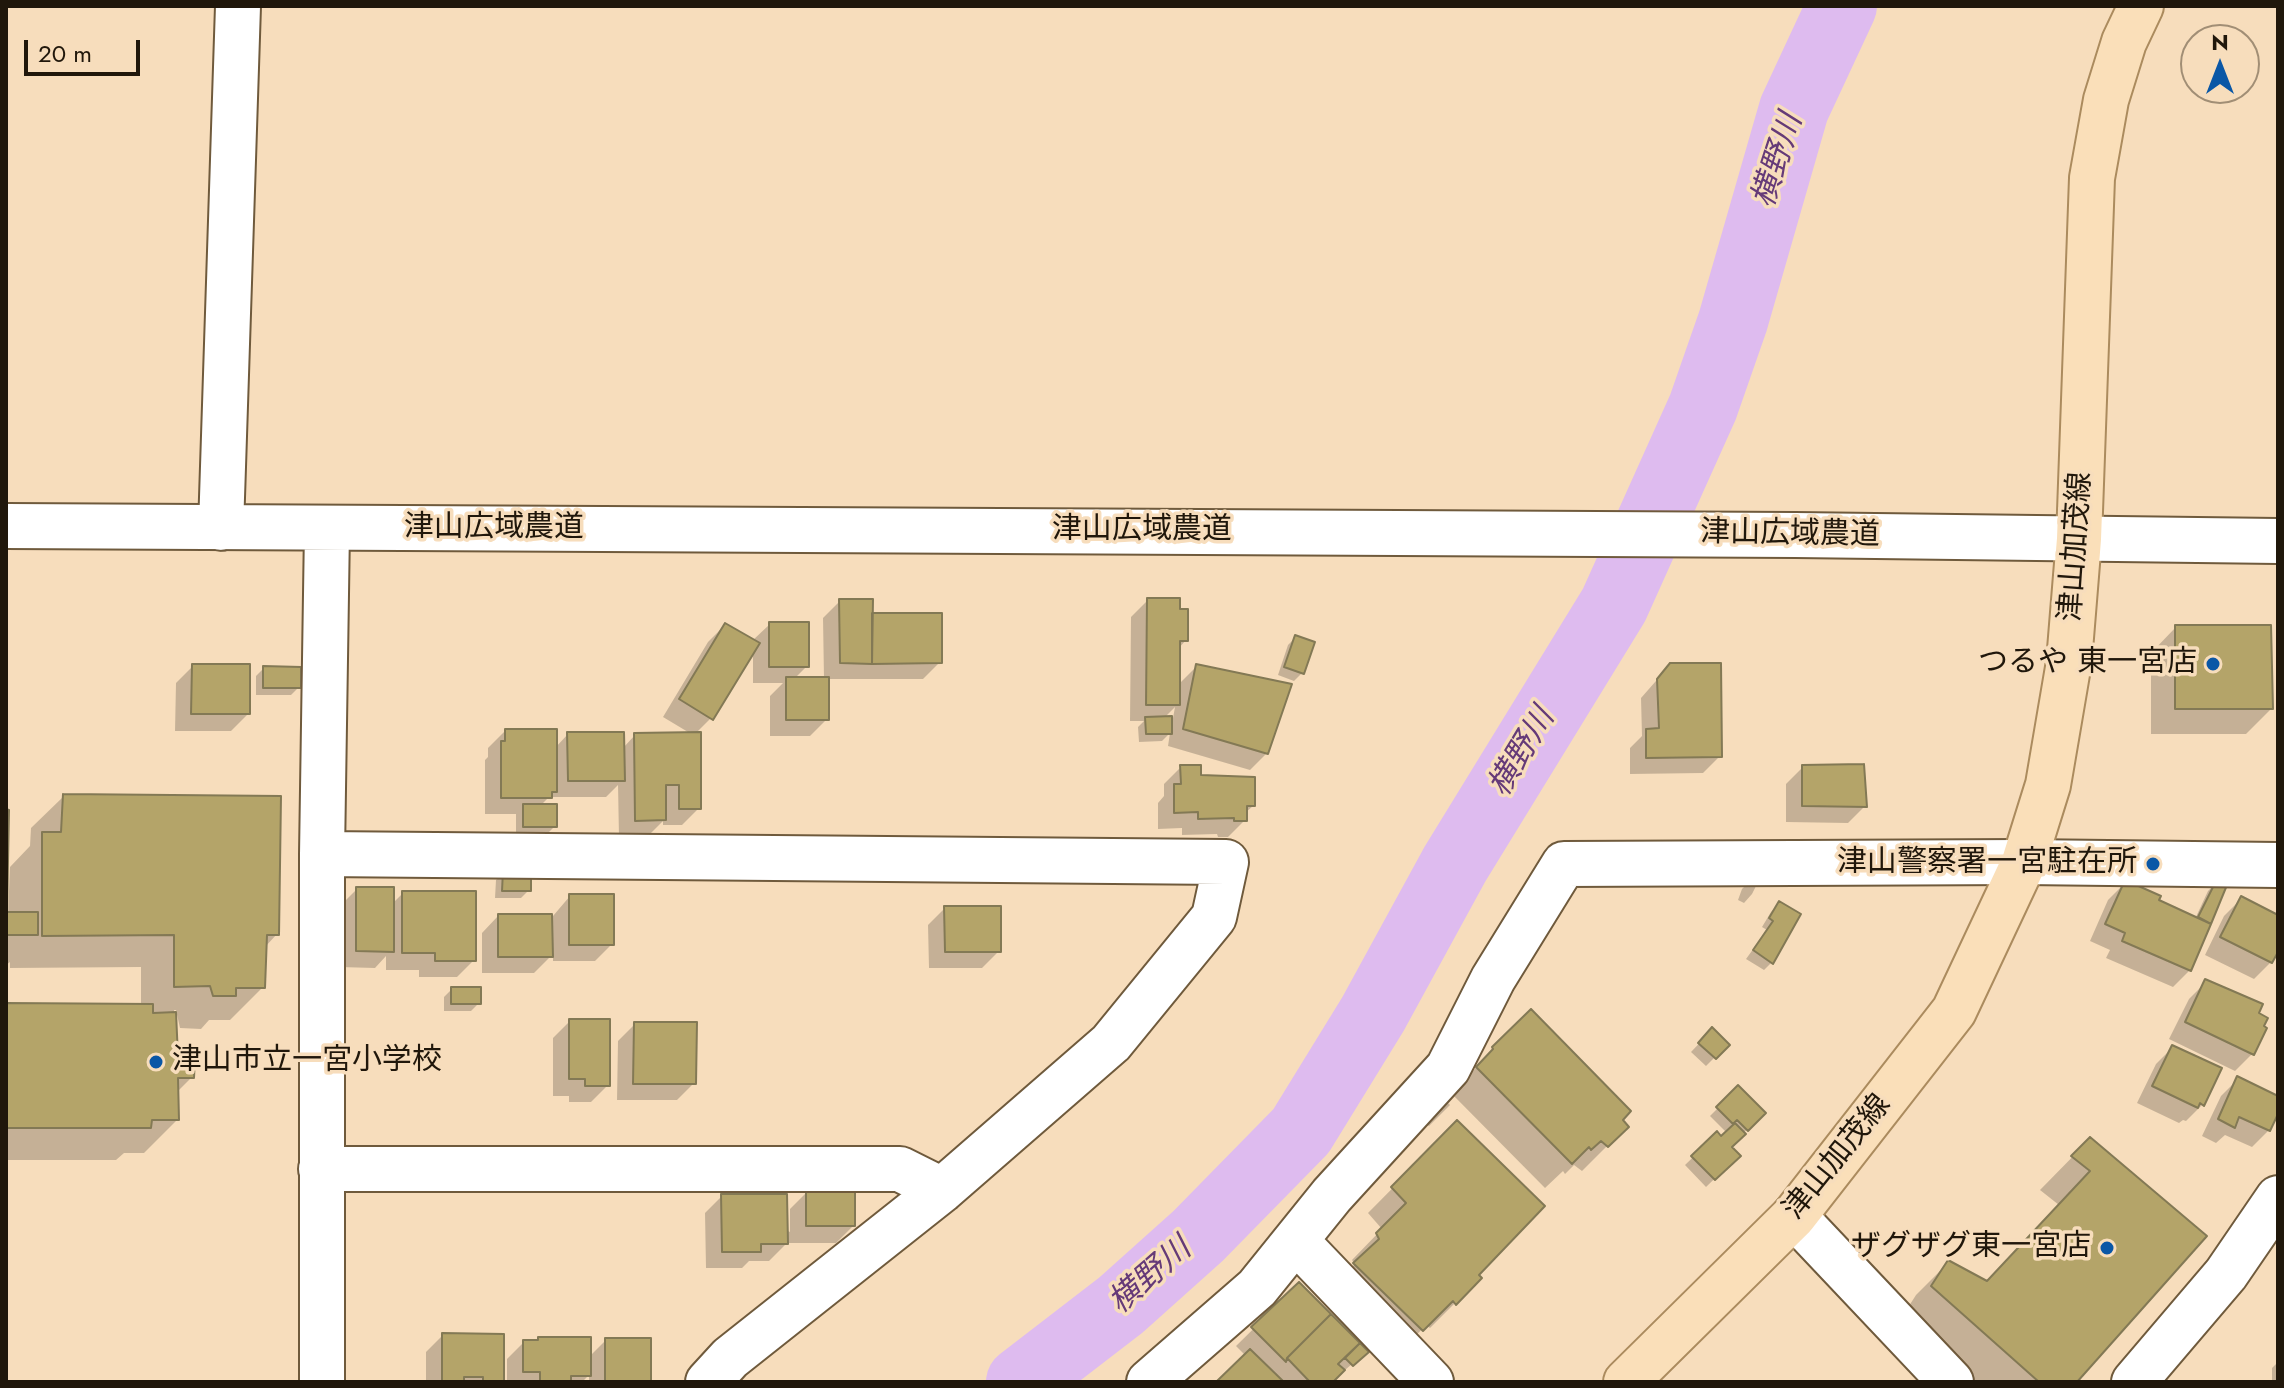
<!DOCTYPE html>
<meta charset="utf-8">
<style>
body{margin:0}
#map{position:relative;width:2284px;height:1388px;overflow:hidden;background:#f7ddbc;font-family:Jost,sans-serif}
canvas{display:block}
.frame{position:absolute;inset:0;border:8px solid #20170b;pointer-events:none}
.north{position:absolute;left:2180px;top:24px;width:80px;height:80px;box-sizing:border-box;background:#f7ddbc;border:2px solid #a18e75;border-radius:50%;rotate:0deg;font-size:22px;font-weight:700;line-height:32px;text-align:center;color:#20170b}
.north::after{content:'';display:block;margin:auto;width:28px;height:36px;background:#0a57a6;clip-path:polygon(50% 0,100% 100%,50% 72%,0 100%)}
.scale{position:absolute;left:24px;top:40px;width:116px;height:36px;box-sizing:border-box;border:4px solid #20170b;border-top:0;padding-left:10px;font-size:24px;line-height:28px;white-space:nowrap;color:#20170b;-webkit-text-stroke:6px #f7ddbc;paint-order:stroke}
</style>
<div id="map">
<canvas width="2284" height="1388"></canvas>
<div class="frame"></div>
<div class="north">N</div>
<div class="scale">20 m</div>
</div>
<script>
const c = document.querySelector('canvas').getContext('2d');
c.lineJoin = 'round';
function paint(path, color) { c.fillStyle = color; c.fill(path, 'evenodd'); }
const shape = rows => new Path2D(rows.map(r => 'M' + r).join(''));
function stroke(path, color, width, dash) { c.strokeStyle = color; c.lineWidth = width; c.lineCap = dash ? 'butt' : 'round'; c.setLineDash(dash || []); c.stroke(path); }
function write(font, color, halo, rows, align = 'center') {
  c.font = font + ' Jost,"Noto Sans JP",sans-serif'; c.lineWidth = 7; c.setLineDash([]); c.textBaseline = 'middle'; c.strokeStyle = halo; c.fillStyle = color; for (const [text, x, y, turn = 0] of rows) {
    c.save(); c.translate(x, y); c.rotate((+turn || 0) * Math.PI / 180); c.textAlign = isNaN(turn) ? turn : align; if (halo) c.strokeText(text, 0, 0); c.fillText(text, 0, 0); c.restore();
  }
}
paint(shape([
 [1148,600,1178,610,1186,640,1178,649,1178,685,1197,666,1267,753,1250,770,1168,746,1170,733,1162,741,1139,742,1138,727,1144,721,1130,721,1131,617],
 [1175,707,1173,718,1163,719],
 [840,601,870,615,940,662,923,679,827,679,827,719,810,736,770,736,770,696,783,683,753,683,753,650,711,718,695,734,699,808,682,825,663,825,663,821,647,837,619,837,618,785,606,797,549,797,540,806,555,826,547,834,516,834,516,814,485,814,485,760,488,757,488,748,505,731,555,748,568,734,623,748,635,735,693,735,663,717,708,642,725,625,752,641,770,624,807,666,794,679,824,679,823,618],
 [2176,627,2271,709,2246,734,2151,734,2151,653],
 [1296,637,1302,673,1294,681,1278,675,1288,645],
 [1670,665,1720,756,1703,773,1630,774,1630,748,1642,736,1641,698],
 [193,666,248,714,231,731,175,731,176,683],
 [264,668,299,687,291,695,256,695,256,676],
 [1181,767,1253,806,1245,813,1245,820,1228,837,1218,837,1217,834,1182,835,1182,828,1158,829,1158,803,1164,796,1164,784],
 [1803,767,1865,806,1848,823,1786,822,1786,784],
 [64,796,277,934,265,947,263,987,230,1020,209,1020,201,1029,180,1028,176,1010,174,1010,176,1059,192,1077,176,1093,177,1120,144,1153,124,1153,116,1160,6,1160,6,1005,141,1006,141,967,10,968,10,962,6,965,10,867,30,846,31,828],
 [504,872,529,890,521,898,495,898,496,880],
 [1750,881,1757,884,1752,894,1744,903,1738,900,1742,889],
 [2125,883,2156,901,2195,919,2208,891,2216,883,2210,923,2190,970,2173,987,2106,958,2110,950,2090,941,2108,900],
 [357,889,392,904,403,893,474,960,457,977,419,977,419,970,386,970,386,956,375,968,339,967,340,906],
 [570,896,612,944,595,961,553,961,553,954,534,973,482,973,482,933,498,916,553,916],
 [2241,899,2278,917,2278,947,2271,962,2254,979,2205,955,2224,916],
 [1779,904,1771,963,1764,970,1746,959,1767,930,1762,927,1771,912],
 [945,908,999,951,982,968,929,968,928,925],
 [2206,982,2257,1014,2252,1054,2235,1071,2169,1039,2189,999],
 [452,989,479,1003,471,1011,444,1011,444,997],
 [570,1021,608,1085,591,1102,569,1102,569,1096,553,1096,553,1038],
 [635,1024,694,1083,677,1100,617,1100,618,1041],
 [1712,1030,1727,1045,1706,1066,1691,1052],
 [2173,1047,2203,1104,2186,1121,2183,1120,2179,1123,2137,1103,2156,1064],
 [1493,1049,1620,1120,1626,1127,1582,1171,1574,1165,1565,1174,1563,1171,1545,1188,1452,1094],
 [2238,1079,2278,1098,2278,1109,2269,1130,2252,1147,2225,1135,2216,1143,2202,1136,2221,1096],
 [1738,1088,1763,1113,1730,1147,1738,1156,1706,1187,1685,1165,1717,1134,1721,1139,1727,1133,1710,1116],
 [1446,1101,1450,1105,1429,1126,1424,1123],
 [1457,1123,1476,1275,1455,1303,1430,1328,1426,1325,1397,1355,1329,1290,1355,1264,1352,1260,1382,1229,1368,1213],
 [2090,1139,2204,1236,2075,1382,1969,1382,1900,1320,1916,1295,1949,1262,1986,1283,2059,1205,2040,1190],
 [807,1192,853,1226,836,1243,787,1243,769,1261,749,1261,742,1268,706,1268,705,1213,722,1196,790,1232,790,1209],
 [1299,1284,1366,1352,1331,1382,1219,1382,1246,1356,1236,1346],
 [443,1335,502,1382,426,1382,426,1352],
 [606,1340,648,1382,589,1382,589,1375,582,1382,507,1382,507,1359,524,1342,589,1357],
 [1202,1356,1207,1361,1186,1382,1177,1382],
 [2278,1362,2278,1382,2272,1382,2272,1368]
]), '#0003');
stroke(shape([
 [1021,1382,1121,1305,1198,1236,1301,1131,1373,1014,1455,864,1614,605,1703,407,1733,321,1794,109,1842,6]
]), '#debbef', 70);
const building = shape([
 [1147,598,1180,598,1180,609,1188,609,1188,641,1180,641,1180,705,1146,705,1147,598],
 [839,599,873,599,872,664,840,663,839,599],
 [872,613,942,613,942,663,872,664,872,613],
 [769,622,809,622,809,667,769,667,769,622],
 [725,623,760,643,713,720,679,699,725,623],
 [2175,625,2271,625,2273,709,2175,709,2175,625],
 [1295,635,1315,642,1304,674,1284,667,1295,635],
 [1670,663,1721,663,1722,757,1646,758,1646,729,1659,728,1657,679,1670,663],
 [192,664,250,664,250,714,191,714,192,664],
 [1196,664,1292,684,1268,754,1183,729,1196,664],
 [263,666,301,667,301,688,263,688,263,666],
 [786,677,829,677,829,720,786,720,786,677],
 [1172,716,1172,734,1146,734,1145,717,1172,716],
 [505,729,557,729,557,792,552,792,552,798,501,798,501,741,505,741,505,729],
 [567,732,624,732,625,781,568,781,567,732],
 [701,732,701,809,679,809,679,785,666,785,666,820,635,821,634,733,701,732],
 [1864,764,1867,807,1802,806,1802,765,1864,764],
 [1180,765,1201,765,1201,775,1255,777,1255,806,1247,806,1247,821,1234,821,1234,818,1198,819,1198,812,1174,813,1174,784,1181,784,1180,765],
 [63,794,281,796,279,935,267,935,265,988,236,988,236,996,213,996,210,986,174,987,174,935,42,936,42,832,61,832,63,794],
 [523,804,557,804,557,827,523,827,523,804],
 [6,809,9,810,7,912,38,912,38,935,6,935,6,809],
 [503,870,531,870,531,891,502,891,503,870],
 [2125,880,2161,896,2159,900,2211,924,2191,971,2122,941,2125,933,2105,924,2125,880],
 [2216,881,2227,885,2211,924,2198,917,2216,881],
 [356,887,394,887,394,952,356,951,356,887],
 [402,891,476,891,476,961,435,961,435,953,402,953,402,891],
 [569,894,614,894,614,945,569,945,569,894],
 [2241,896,2278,915,2278,952,2272,963,2220,937,2241,896],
 [1779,901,1801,914,1773,964,1753,950,1773,921,1769,918,1779,901],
 [944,906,1001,906,1001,952,945,952,944,906],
 [498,914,552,914,553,957,498,957,498,914],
 [2205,979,2263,1004,2259,1013,2268,1018,2264,1026,2267,1028,2254,1055,2185,1022,2205,979],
 [451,987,481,987,481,1004,451,1004,451,987],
 [6,1003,153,1004,153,1013,176,1012,178,1057,195,1057,194,1078,178,1078,179,1120,152,1120,151,1128,6,1128,6,1003],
 [1531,1009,1631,1111,1623,1120,1629,1127,1608,1147,1601,1141,1591,1150,1589,1147,1572,1164,1476,1067,1493,1049,1492,1047,1531,1009],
 [569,1019,610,1019,610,1086,585,1086,585,1079,569,1079,569,1019],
 [634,1022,697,1022,696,1084,633,1084,634,1022],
 [1712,1027,1730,1045,1716,1059,1698,1043,1712,1027],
 [2172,1045,2222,1068,2204,1106,2200,1103,2198,1108,2152,1086,2172,1045],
 [2237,1076,2278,1096,2278,1114,2270,1131,2239,1117,2235,1128,2218,1119,2237,1076],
 [1738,1085,1766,1113,1748,1131,1737,1120,1733,1124,1716,1107,1738,1085],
 [1457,1120,1545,1206,1479,1275,1482,1278,1456,1305,1453,1301,1423,1331,1353,1263,1379,1239,1376,1233,1406,1203,1391,1187,1457,1120],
 [1735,1123,1746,1134,1732,1147,1741,1156,1715,1180,1691,1156,1717,1131,1721,1136,1735,1123],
 [2090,1137,2207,1236,2077,1382,2039,1382,1931,1286,1948,1260,1987,1281,2090,1171,2071,1156,2090,1137],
 [806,1190,855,1190,855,1226,806,1226,806,1190],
 [721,1194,787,1194,788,1244,761,1244,761,1252,722,1252,721,1194],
 [1299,1282,1331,1314,1287,1358,1286,1362,1251,1327,1299,1282],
 [1331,1314,1360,1343,1338,1364,1345,1370,1333,1382,1310,1382,1287,1358,1331,1314],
 [442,1333,504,1334,504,1382,483,1382,483,1377,464,1377,464,1382,442,1382,442,1333],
 [538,1337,591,1337,591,1376,571,1376,571,1382,540,1382,540,1372,523,1372,523,1340,538,1340,538,1337],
 [605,1338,651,1338,651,1382,605,1382,605,1338],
 [1360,1343,1369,1352,1353,1366,1345,1358,1360,1343],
 [1250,1349,1284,1382,1216,1382,1250,1349]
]);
paint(building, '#b4a469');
stroke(building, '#837955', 2);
const minor = shape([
 [6,526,1795,535,2278,541],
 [221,528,238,6],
 [322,854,1226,862,1214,917,1111,1043,942,1190,730,1358,708,1382],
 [321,1169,900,1169,942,1190],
 [1794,1216,1951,1382],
 [1296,1241,1431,1382],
 [322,1382,322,854,327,529],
 [1149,1382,1257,1288,1332,1195,1448,1068,1493,979,1564,864,2024,862,2278,865],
 [2134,1382,2226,1274,2278,1198]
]);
const major = shape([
 [1626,1382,1794,1216,1954,1011,2024,862,2048,785,2069,662,2079,539,2092,178,2106,100,2124,42,2141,6]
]);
stroke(minor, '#6f5a3c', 48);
stroke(major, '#ab8b5e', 48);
stroke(minor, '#fff', 44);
stroke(major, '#fadfb9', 44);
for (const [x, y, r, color] of [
 [2213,664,8,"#0a57a6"],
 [2153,864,8,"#0a57a6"],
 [156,1062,8,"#0a57a6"],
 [2107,1248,8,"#0a57a6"]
]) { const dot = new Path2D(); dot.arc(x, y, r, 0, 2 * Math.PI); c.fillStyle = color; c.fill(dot); stroke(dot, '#f7ddbc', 3); }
write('30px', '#20170b', '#f7ddbc', [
 ["津山広域農道",494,529],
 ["津山広域農道",1142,531],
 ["津山広域農道",1790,535,1],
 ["津山加茂線",2077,547,-86],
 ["津山加茂線",1838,1158,-51]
]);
write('30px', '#20170b', '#f7ddbc', [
 ["つるや 東一宮店",2197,664],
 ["津山警察署一宮駐在所",2137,864],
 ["津山市立一宮小学校",172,1062,"left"],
 ["ザグザグ東一宮店",2091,1248]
], 'right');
write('italic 32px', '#653a78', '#f7ddbc', [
 ["横野川",1779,161,-72],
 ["横野川",1523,753,-59],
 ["横野川",1151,1277,-41]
]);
</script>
